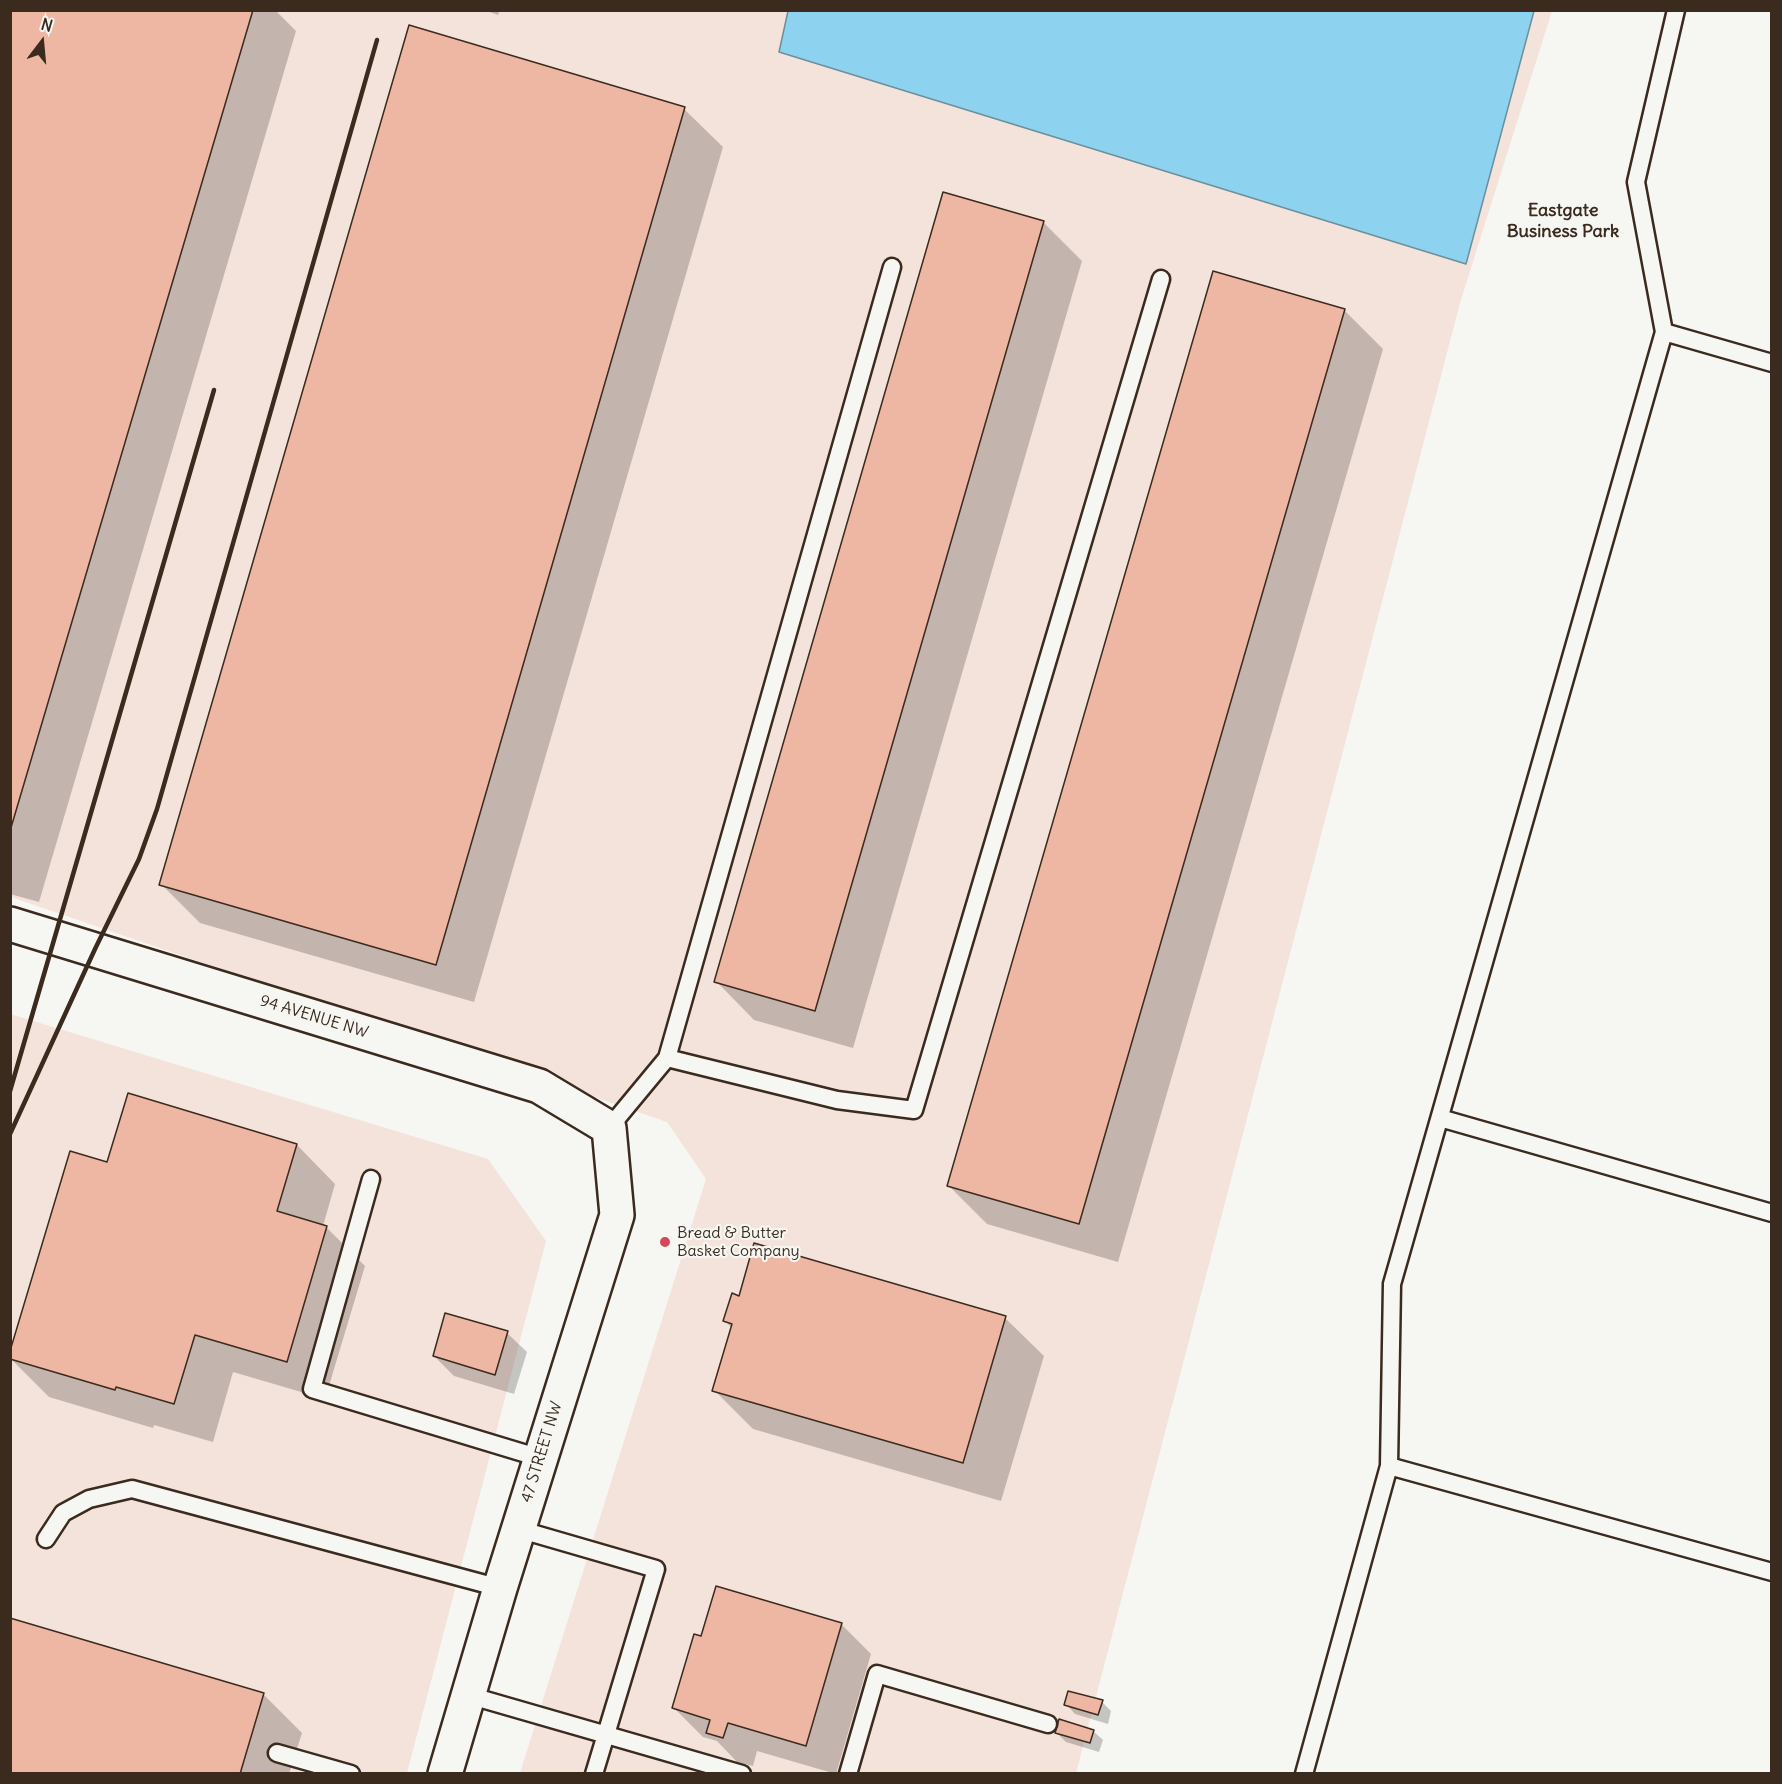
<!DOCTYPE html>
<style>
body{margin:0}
#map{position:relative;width:1782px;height:1784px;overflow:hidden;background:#f6f6f2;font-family:Delius,sans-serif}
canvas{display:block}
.frame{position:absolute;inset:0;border:12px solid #3b2a1e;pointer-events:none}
.north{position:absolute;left:12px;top:12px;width:60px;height:60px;-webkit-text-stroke:4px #f6f6f2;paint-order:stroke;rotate:16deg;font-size:16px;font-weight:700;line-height:24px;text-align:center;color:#3b2a1e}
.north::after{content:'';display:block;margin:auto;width:21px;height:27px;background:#3b2a1e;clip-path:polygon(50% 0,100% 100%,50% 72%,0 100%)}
</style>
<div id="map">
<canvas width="1782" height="1784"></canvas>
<div class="frame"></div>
<div class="north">N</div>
</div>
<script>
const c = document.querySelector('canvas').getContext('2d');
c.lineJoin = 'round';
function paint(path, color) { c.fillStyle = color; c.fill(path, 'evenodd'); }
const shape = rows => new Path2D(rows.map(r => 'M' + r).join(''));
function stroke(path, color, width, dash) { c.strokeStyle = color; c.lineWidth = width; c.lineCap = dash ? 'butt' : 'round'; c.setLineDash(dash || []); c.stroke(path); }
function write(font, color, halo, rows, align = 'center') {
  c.font = font + ' Delius,sans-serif'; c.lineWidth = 4.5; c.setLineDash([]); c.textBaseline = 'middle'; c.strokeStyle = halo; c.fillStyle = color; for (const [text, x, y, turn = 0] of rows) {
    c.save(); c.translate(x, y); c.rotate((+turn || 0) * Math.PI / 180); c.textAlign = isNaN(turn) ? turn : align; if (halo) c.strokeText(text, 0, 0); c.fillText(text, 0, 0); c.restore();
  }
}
paint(shape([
 [11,11,1552,11,1460,303,1076,1773,520,1773,706,1179,667,1122,11,897],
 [10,1014,488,1159,546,1241,407,1773,11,1773]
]), '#f4e3da');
const water = shape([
 [788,11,788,10,1534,11,1466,264,779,52,788,11]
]);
paint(water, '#8dd3ef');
stroke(water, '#6c8f9b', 1.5);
paint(shape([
 [10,10,275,10,296,31,39,902,10,894],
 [484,10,500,10,498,15],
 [684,109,723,147,474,1002,200,923,161,884],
 [1043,222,1082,261,853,1048,754,1020,716,981],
 [1214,272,1345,311,1383,349,1118,1262,987,1224,948,1185],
 [129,1095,297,1145,335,1184,323,1226,326,1227,365,1266,325,1399,233,1372,213,1442,154,1425,153,1428,49,1397,10,1358,108,1163],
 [740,1298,1005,1318,1044,1356,1001,1501,753,1429,714,1390,732,1328,725,1321],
 [507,1333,527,1352,514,1394,454,1376,434,1356],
 [841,1624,871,1654,836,1774,757,1751,753,1766,737,1762,717,1741,703,1737,674,1708,702,1638],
 [263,1694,302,1733,289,1774,10,1774],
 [1102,1702,1111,1711,1108,1724,1075,1714,1066,1704],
 [1093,1731,1103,1740,1099,1752,1066,1742,1057,1733]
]), '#0003');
const building = shape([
 [10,10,253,10,10,831,10,10],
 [409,25,685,107,436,965,159,885,409,25],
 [943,192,1044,221,815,1011,714,982,943,192],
 [1213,271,1345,309,1079,1224,947,1186,1213,271],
 [128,1093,297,1144,277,1211,327,1226,287,1362,195,1335,174,1404,116,1387,115,1390,10,1359,10,1351,70,1151,107,1162,128,1093],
 [754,1243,1006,1316,963,1463,712,1391,732,1324,723,1321,732,1293,739,1296,754,1243],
 [445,1313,508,1331,495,1375,433,1356,445,1313],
 [716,1586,842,1623,806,1746,728,1723,723,1738,706,1733,710,1720,672,1708,694,1634,701,1636,716,1586],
 [10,1618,264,1693,240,1774,10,1774,10,1618],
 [1068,1691,1103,1700,1098,1715,1064,1705,1068,1691],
 [1059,1719,1094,1730,1090,1743,1055,1733,1059,1719]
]);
paint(building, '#eeb7a3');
stroke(building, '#3b2a1e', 1.5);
const lane = shape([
 [1676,10,1636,182,1664,332,1772,363],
 [1664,332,1392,1284,1389,1466,1772,1572],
 [667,1058,892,267],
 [1440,1118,1772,1213],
 [609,1128,667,1058,837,1100,914,1110,1161,279],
 [371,1179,312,1389,540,1458],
 [518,1529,656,1569,594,1774],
 [46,1539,63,1513,89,1499,132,1489,500,1588],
 [468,1695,742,1774],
 [277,1753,351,1774],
 [848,1774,877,1674,1048,1724],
 [1304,1774,1389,1466]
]);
const street = shape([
 [10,924,539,1086,609,1128,617,1215,500,1588,445,1774]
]);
stroke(lane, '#3b2a1e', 21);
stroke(street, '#3b2a1e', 38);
stroke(lane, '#f6f6f2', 16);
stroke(street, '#f6f6f2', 33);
stroke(shape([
 [10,1091,214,390],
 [10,1134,95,949,139,859,157,809,377,40]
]), '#3b2a1e', 4.5);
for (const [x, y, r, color] of [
 [665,1242,6,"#d1495b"]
]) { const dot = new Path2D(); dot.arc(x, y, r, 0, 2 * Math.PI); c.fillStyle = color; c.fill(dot); stroke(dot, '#f6f6f2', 2); }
write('16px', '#3b2a1e', '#f6f6f2', [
 ["94 AVENUE NW",314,1017,17],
 ["47 STREET NW",542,1452,-73]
]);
write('16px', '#3b2a1e', '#f6f6f2', [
 ["Bread & Butter",677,1233],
 ["Basket Company",677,1251]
], 'left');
write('bold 18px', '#3b2a1e', '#f6f6f2', [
 ["Eastgate",1563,211],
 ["Business Park",1563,232]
]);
</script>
